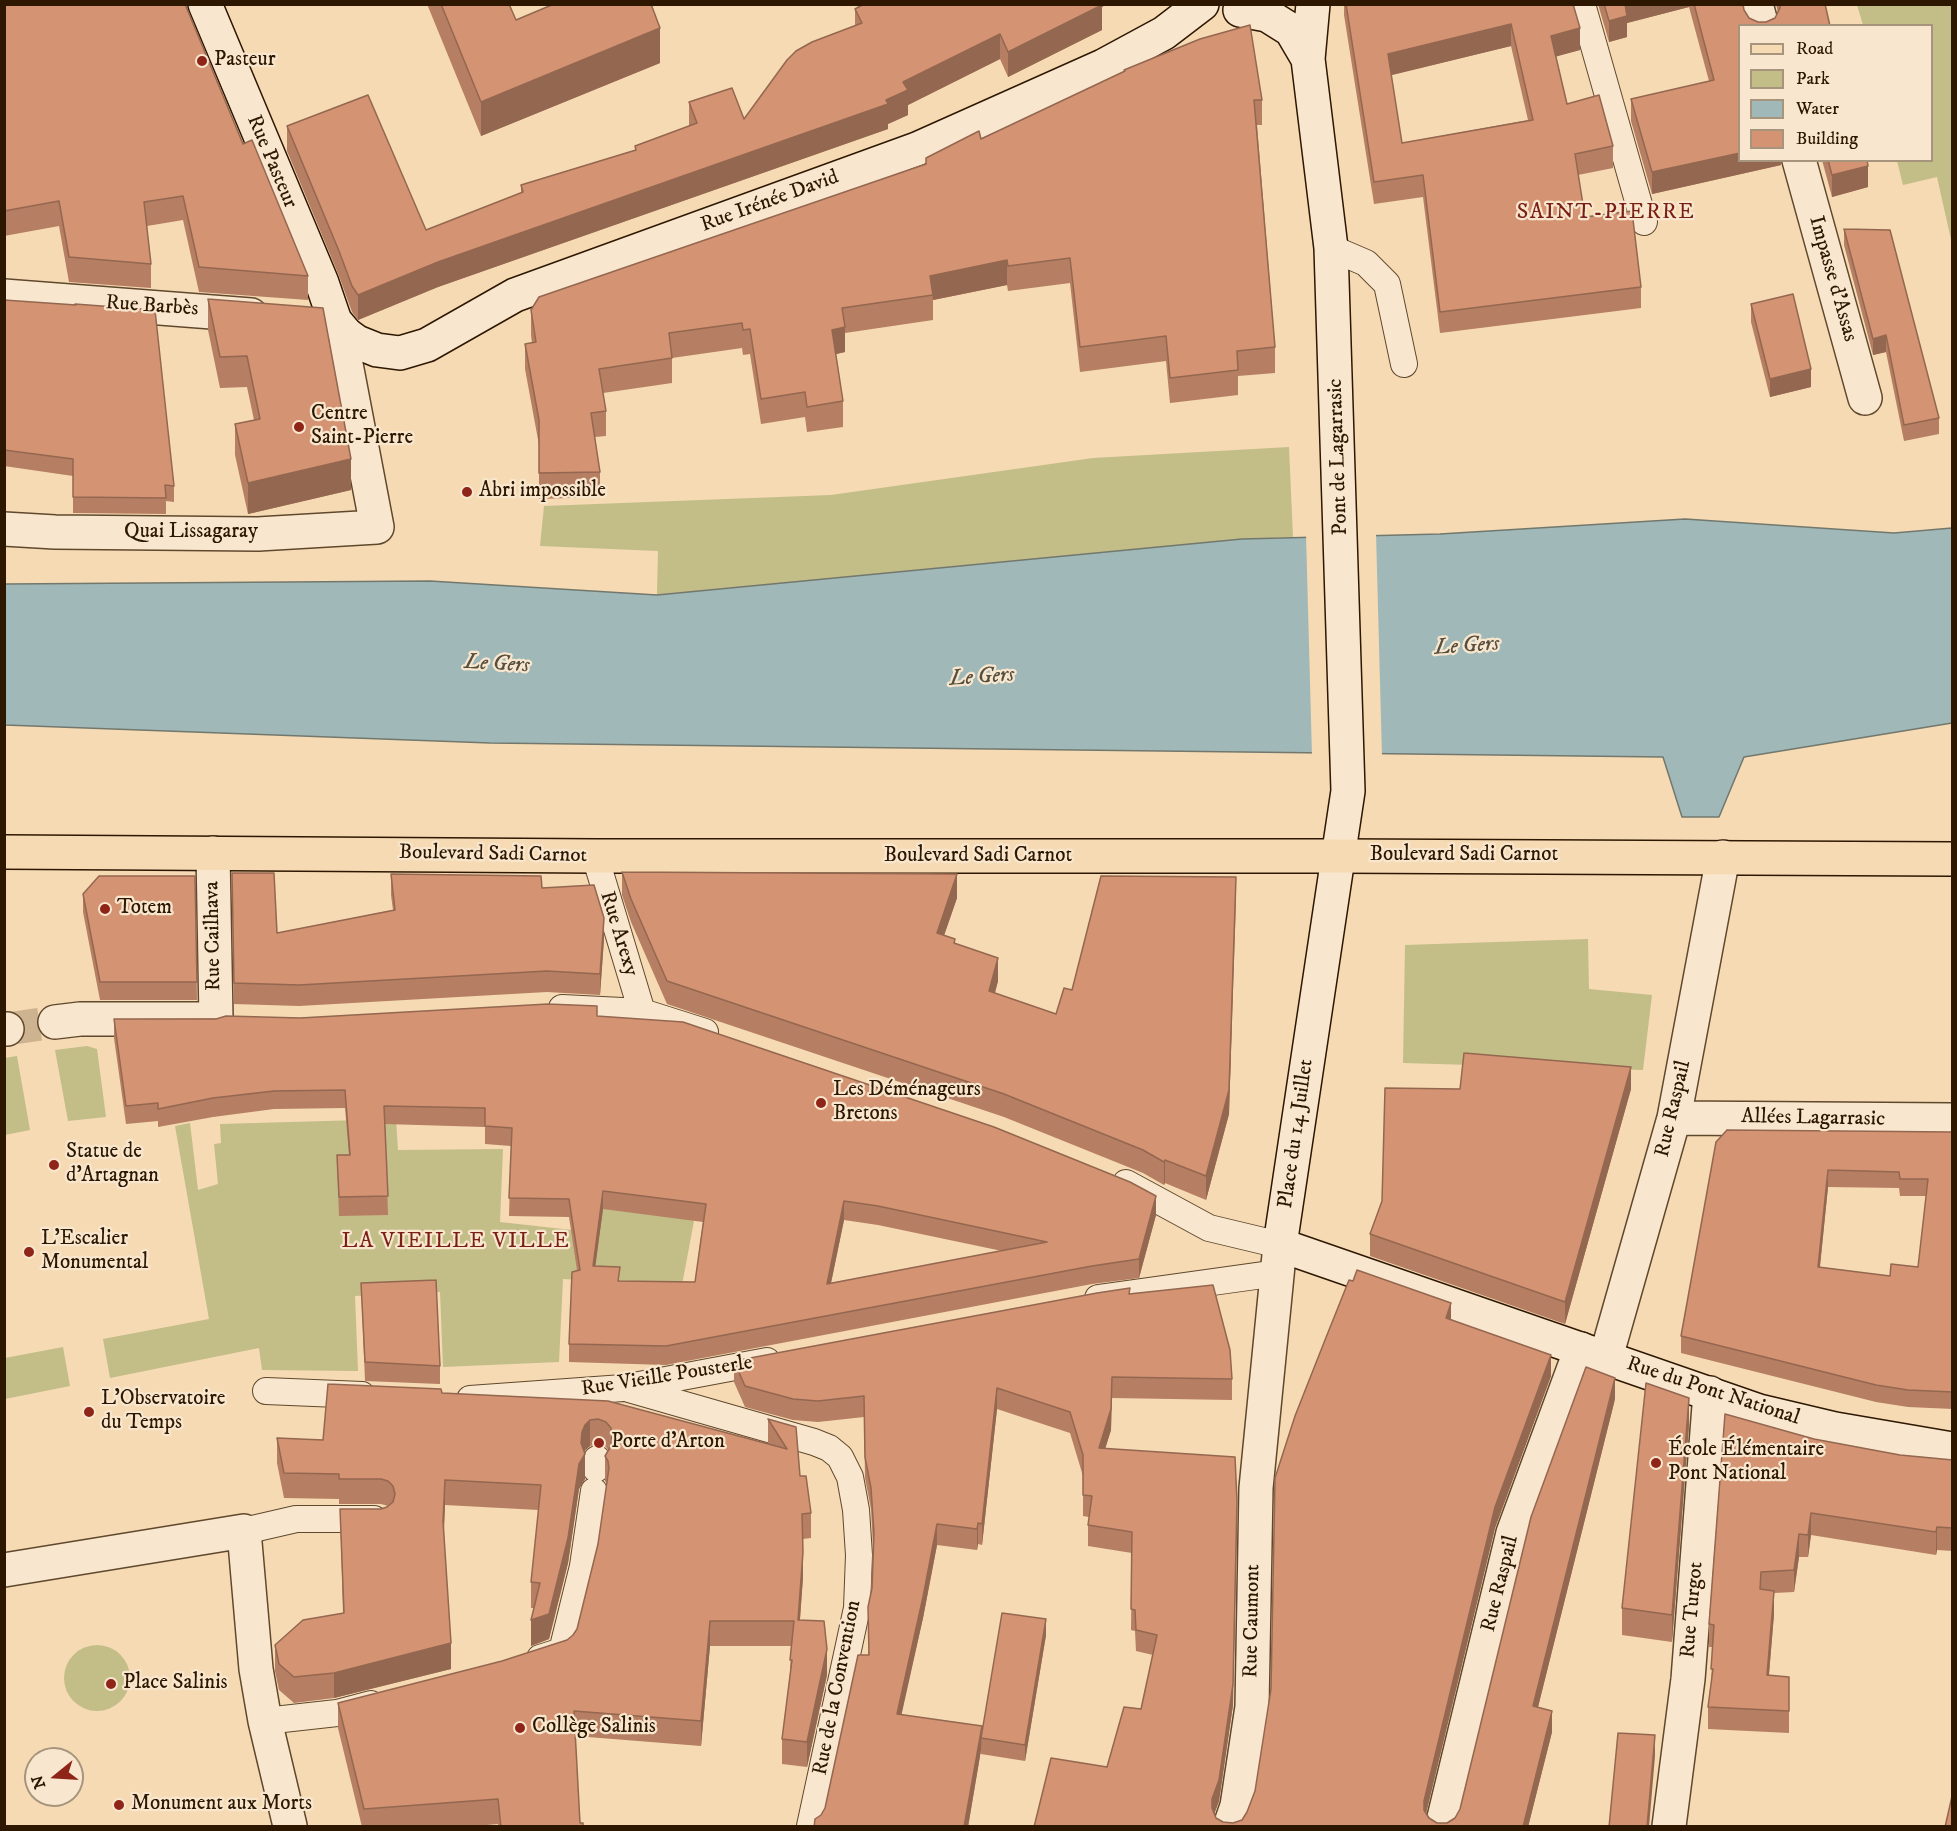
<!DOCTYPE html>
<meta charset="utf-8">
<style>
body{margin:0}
#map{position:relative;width:1957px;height:1831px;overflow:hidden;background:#f5dab3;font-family:"IM FELL DW Pica",serif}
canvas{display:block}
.frame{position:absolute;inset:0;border:6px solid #2e1700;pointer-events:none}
.legend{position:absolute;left:1738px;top:24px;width:195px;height:138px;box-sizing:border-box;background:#f8e7ce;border:2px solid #a7947c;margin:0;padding:8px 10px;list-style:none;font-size:18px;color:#2e1700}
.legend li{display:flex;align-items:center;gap:12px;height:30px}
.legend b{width:30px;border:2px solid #a7947c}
.north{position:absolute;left:24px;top:1747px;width:60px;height:60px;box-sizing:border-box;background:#f8e7ce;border:2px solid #a7947c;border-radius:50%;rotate:252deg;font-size:16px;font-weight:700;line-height:24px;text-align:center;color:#2e1700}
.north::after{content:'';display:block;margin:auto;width:21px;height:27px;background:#8f2418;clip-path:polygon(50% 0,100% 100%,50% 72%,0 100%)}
</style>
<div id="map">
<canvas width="1957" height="1831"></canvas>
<div class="frame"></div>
<ul class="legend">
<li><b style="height:8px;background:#f5dab3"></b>Road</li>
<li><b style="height:16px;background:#c3bd88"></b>Park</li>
<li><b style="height:16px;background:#a0b8b7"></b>Water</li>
<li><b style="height:16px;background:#d49372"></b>Building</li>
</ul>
<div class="north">N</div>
</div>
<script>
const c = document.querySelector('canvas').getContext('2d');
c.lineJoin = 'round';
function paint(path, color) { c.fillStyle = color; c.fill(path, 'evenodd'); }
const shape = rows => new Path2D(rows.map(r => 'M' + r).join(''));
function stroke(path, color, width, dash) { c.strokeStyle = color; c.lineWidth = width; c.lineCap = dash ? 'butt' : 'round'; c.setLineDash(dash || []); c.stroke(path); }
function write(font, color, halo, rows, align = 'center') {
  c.font = font + ' "IM FELL DW Pica",serif'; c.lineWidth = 4.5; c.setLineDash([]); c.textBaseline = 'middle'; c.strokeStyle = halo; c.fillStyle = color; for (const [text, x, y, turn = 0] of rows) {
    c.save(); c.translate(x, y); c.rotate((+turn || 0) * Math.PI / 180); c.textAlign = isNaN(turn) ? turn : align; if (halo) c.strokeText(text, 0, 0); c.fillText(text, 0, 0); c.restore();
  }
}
paint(shape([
 [1857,5,1952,5,1952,244,1937,177,1903,185,1897,161,1932,160,1932,26,1863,25],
 [1289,447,1293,537,1242,539,657,595,658,551,540,546,544,506,831,495,1093,458],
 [1588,939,1589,989,1652,995,1643,1070,1403,1063,1405,945],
 [87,1046,97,1049,106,1117,68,1121,55,1050],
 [17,1056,30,1130,5,1135,5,1058],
 [396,1119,398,1150,503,1149,500,1222,599,1233,608,1169,694,1221,682,1285,563,1279,559,1362,443,1367,440,1292,355,1296,358,1371,262,1370,259,1348,110,1378,103,1339,209,1319,175,1126,190,1123,198,1190,218,1184,214,1144,221,1143,220,1124],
 [63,1347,70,1386,5,1399,5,1358],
 '64 1678a33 33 0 1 1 66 0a33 33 0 1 1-66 0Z'
]), '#c3bd88');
const water = shape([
 [1685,519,1894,533,1952,528,1952,723,1744,757,1719,817,1682,817,1663,757,490,743,5,725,5,584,430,581,657,595,1242,539,1440,534,1685,519]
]);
paint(water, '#a0b8b7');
stroke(water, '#72786e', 1.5);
paint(shape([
 [1376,533,1382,757,1312,756,1306,534]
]), '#f5dab3');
stroke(shape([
 [7,1029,55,1022]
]), '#cdb38f', 33, [33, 16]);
const lane = shape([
 [1582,4,1644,222],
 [1331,248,1366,263,1387,284,1404,364],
 [595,856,642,1012],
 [562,1008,642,1012,705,1032],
 [1126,1183,1209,1228,1280,1245],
 [1098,1298,1277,1273],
 [629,1389,814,1442,829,1448,840,1457,850,1477,856,1510,859,1555,857,1608,810,1826],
 [266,1391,362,1395],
 [470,1399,623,1388,767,1361],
 [596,1469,597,1459],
 [244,1531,296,1519,374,1519],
 [540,1658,562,1651,583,1566,594,1491],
 [265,1721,337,1713,371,1704]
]);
const street = shape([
 [1756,4,1762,26],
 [1799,160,1865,398],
 [4,296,251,315],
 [4,529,55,532,258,534,377,527,346,364,346,334],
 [55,1022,80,1019,216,1019,213,853],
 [4,1029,7,1029],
 [1674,1118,1952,1120],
 [1606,1357,1674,1118,1723,857],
 [4,1570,244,1531,256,1669,265,1721,290,1826],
 [1230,1826,1237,1806,1252,1707,1256,1488,1280,1245],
 [1442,1826,1513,1533,1581,1349],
 [1669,1826,1688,1679,1710,1393]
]);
const secondary = shape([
 [205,4,322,283,335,321,346,334,357,342,377,350,400,353,427,345,515,295,917,149,1103,66,1164,33,1202,4],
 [1313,4,1308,59,1331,248,1348,791,1280,1245,1759,1411,1835,1429,1952,1449],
 [1240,10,1267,15,1291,30,1308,59]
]);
const primary = shape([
 [4,852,595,856,1339,856,1952,859]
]);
stroke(lane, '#60482d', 28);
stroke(street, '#60482d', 36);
stroke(secondary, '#2e1700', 36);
stroke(primary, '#2e1700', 36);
stroke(lane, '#f8e7ce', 26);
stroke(street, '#f8e7ce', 33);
stroke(secondary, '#f8e7ce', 33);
stroke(primary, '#f5dab3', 33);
paint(shape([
 [4,4,243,144,308,276,308,300,199,292,183,220,147,226,151,264,151,288,69,282,59,226,4,236],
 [427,4,509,4,516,20,660,63,481,136],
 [864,4,1107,4,1102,7,1102,30,1008,77,1000,59,908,105,908,115,888,124,888,129,438,287,358,320,352,312,339,276,287,151,287,126,426,230,521,193,521,185,635,150,635,146,689,126,689,102,744,119,855,26,855,9],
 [1344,4,1573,4,1580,50,1556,56,1567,104,1613,146,1613,168,1578,175,1585,217,1641,287,1641,308,1440,333,1423,197,1374,204,1344,15],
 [1511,46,1528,120,1402,143,1391,75],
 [1598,4,1743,4,1744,10,1749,18,1758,22,1766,22,1775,18,1778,13,1776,4,1825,4,1830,26,1740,26,1781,160,1781,165,1652,194,1631,121,1631,99,1709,81,1689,7,1627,23,1627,37,1609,42],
 [1124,70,1262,100,1262,125,1257,125,1275,347,1275,373,1238,376,1238,395,1170,403,1166,361,1080,372,1070,283,1008,291,1007,285,933,300,933,320,845,333,845,352,836,354,843,401,843,427,807,432,805,417,761,424,750,354,743,355,742,348,672,358,672,383,603,393,606,411,606,436,595,437,600,472,600,497,539,499,539,445,525,369,525,344,532,343,531,335,531,310,926,164,926,158,981,139,1124,72],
 [1822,160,1867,160,1868,187,1832,197],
 [1844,229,1939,418,1939,434,1904,441,1886,352,1873,355,1844,245],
 [208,299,351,490,248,514,235,455,235,424,254,420,247,387,220,388,208,330],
 [4,300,174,486,174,502,166,501,166,514,73,513,73,476,4,466],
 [1751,304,1811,387,1770,397,1751,322],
 [622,872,957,898,944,935,955,943,998,981,995,993,1056,1014,1072,990,1236,900,1229,1114,1206,1200,1165,1183,1164,1185,1143,1173,1004,1117,667,1004,631,922,622,895],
 [391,874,542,888,604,939,600,995,547,992,299,1006,234,1004,232,894,277,933,393,910,391,895],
 [195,876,197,1000,100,1000,83,912,83,894],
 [597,1016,1156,1215,1139,1278,1092,1284,666,1365,569,1362,569,1344,577,1270,569,1217,509,1216,511,1146,485,1144,485,1127,385,1124,388,1215,339,1216,337,1155,349,1155,345,1108,274,1109,213,1117,158,1127,158,1121,126,1124,114,1038,114,1019],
 [603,1209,703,1222,695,1282,620,1281,595,1266],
 [844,1220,878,1225,1002,1251,831,1283],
 [1460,1089,1631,1089,1565,1324,1370,1256,1370,1234],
 [1953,1132,1953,1409,1908,1407,1876,1402,1681,1353,1681,1336,1716,1142],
 [1828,1187,1899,1188,1900,1196,1926,1196,1918,1267,1890,1276,1820,1267],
 [361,1283,440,1366,440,1384,365,1381],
 [1130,1294,1232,1379,1232,1400,1112,1398,1111,1430,1105,1448,1233,1705,1219,1801,1214,1814,1216,1818,1223,1822,1233,1823,1242,1820,1247,1812,1451,1319,1551,1376,1495,1528,1426,1813,1429,1818,1437,1823,1447,1823,1455,1818,1460,1809,1615,1399,1538,1707,1552,1732,1528,1827,1034,1827,1107,1767,1141,1709,1153,1655,1136,1651,1135,1631,1131,1630,1132,1553,1088,1546,1088,1525,1089,1517,1083,1516,1083,1476,1070,1433,997,1409,982,1545,978,1544,977,1550,937,1545,923,1618,901,1714,982,1735,1046,1635,1025,1761,981,1754,981,1750,968,1827,814,1827,825,1808,868,1655,873,1547,871,1509,865,1478,864,1417,818,1422,793,1420,745,1407,734,1382,734,1361],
 [442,1393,768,1444,768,1419,796,1427,800,1476,811,1513,811,1538,803,1539,803,1577,800,1620,827,1675,807,1767,782,1764,782,1739,790,1674,791,1646,710,1646,701,1746,575,1736,580,1823,583,1827,498,1827,498,1824,464,1827,362,1827,338,1728,338,1703,502,1661,567,1640,573,1635,577,1629,598,1544,607,1484,605,1481,605,1456,608,1450,606,1447,598,1444,590,1446,585,1451,585,1479,579,1489,568,1563,549,1639,531,1646,534,1608,531,1608,531,1582,539,1510,445,1505,444,1532,451,1669,334,1698,294,1703,279,1690,275,1671,275,1645,343,1613,340,1509,381,1509,388,1506,381,1504,339,1504,339,1499,284,1498,277,1463,277,1438,323,1440],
 [1689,1425,1672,1642,1622,1635,1622,1608],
 [1814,1439,1900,1455,1953,1460,1953,1551,1937,1550,1936,1555,1811,1535,1808,1557,1799,1557,1794,1592,1774,1593,1774,1614,1769,1675,1789,1677,1789,1733,1708,1729,1708,1707,1711,1682,1713,1647,1709,1647,1709,1624]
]), '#b67e62');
paint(shape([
 [1093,4,1107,4,1102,7,1102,30,1008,77,1008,52],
 [1624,4,1689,4,1689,7,1627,23,1627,37,1609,42,1609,21],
 [1511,24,1511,46,1388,76,1388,54],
 [660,28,660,63,481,136,481,102],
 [1580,28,1580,50,1551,58,1551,36],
 [1000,34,1000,59,908,105,908,115,888,124,888,129,438,287,358,320,358,295,438,262,886,100,903,82],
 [1740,153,1740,160,1781,160,1781,165,1652,194,1652,172],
 [1868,166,1868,187,1832,197,1832,175],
 [1007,260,1007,285,933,300,930,276],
 [845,327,845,352,832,355,832,330],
 [1886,335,1886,352,1873,355,1873,339],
 [1811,369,1811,387,1770,397,1770,379],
 [351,459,351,490,248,514,248,483],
 [957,874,957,898,937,956,937,933],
 [1236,877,1229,1114,1206,1200,1206,1176],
 [604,918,604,939,600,995,600,974],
 [998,958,998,981,989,1014,989,991],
 [1631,1067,1631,1089,1565,1324,1565,1302],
 [1165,1160,1165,1183,1164,1185,1164,1162],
 [1828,1170,1828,1187,1818,1284,1818,1267],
 [603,1191,603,1209,593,1284,593,1266],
 [1156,1196,1156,1215,1139,1278,1139,1259],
 [844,1201,844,1220,827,1302,827,1284],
 [1451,1303,1451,1324,1446,1318],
 [1551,1355,1551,1376,1495,1528,1424,1822,1424,1801,1495,1507],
 [1112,1377,1111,1430,1099,1469,1099,1448],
 [1615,1378,1615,1399,1533,1727,1533,1706],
 [997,1388,997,1409,982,1545,982,1524],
 [1689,1398,1689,1425,1672,1642,1672,1615],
 [590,1420,590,1446,585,1450,582,1457,585,1454,585,1479,579,1489,568,1563,549,1639,531,1646,531,1620,579,1464,582,1432,585,1425],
 [445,1480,445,1505,443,1546,443,1521],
 [1811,1513,1811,1535,1808,1557,1808,1535],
 [1237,1522,1233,1705,1219,1801,1212,1820,1212,1808],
 [978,1523,978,1544,977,1550,977,1529],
 [937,1524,937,1545,923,1618,897,1735,897,1714],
 [1937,1527,1937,1550,1936,1555,1936,1532],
 [1799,1534,1799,1557,1794,1592,1794,1570],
 [803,1552,803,1577,798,1645,798,1620],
 [1774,1591,1774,1614,1767,1697,1767,1675],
 [1046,1619,1046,1635,1025,1761,1025,1745],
 [710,1621,710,1646,701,1746,701,1721],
 [451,1643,451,1669,334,1698,334,1673],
 [827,1649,827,1675,807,1767,807,1742],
 [1552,1711,1552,1732,1528,1827,1523,1827],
 [982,1726,981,1750,968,1827,964,1827],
 [1655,1735,1655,1756,1649,1827,1647,1827]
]), '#946750');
const building = shape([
 [4,4,185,4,243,144,252,140,308,276,199,267,183,196,144,202,151,264,69,257,59,201,4,211,4,4],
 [441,4,509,4,516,20,554,4,651,4,660,28,481,102,441,4],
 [864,4,1102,5,1008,52,1000,34,903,82,908,90,886,100,888,104,438,262,358,295,352,286,339,251,287,126,368,95,426,230,523,192,521,185,636,150,635,146,697,123,689,102,732,88,744,119,787,60,796,51,812,42,862,23,855,9,864,4],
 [1346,4,1573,4,1580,28,1551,36,1567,104,1599,95,1613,146,1575,154,1585,217,1632,211,1641,287,1440,312,1423,175,1374,182,1346,4],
 [1511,24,1533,120,1402,143,1388,54,1511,24],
 [1604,4,1625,4,1627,16,1609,21,1604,4],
 [1694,4,1743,4,1744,10,1749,18,1758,22,1766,22,1775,18,1780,8,1780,4,1825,4,1830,26,1740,26,1740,153,1652,172,1631,99,1714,80,1694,4],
 [1250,25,1262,100,1254,100,1275,347,1237,351,1238,370,1170,378,1166,336,1080,347,1070,258,1008,266,1007,260,930,276,933,295,842,308,845,327,832,330,843,401,807,407,805,392,761,399,750,329,743,330,742,323,669,333,672,358,599,369,606,411,591,413,600,472,539,473,539,420,525,344,536,342,531,310,539,297,926,164,926,158,979,131,981,139,1125,71,1124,70,1200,39,1250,25],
 [1828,160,1867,160,1868,166,1832,175,1828,160],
 [1844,229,1890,230,1939,418,1904,425,1886,335,1873,339,1844,229],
 [1793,294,1811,369,1770,379,1751,304,1793,294],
 [208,299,323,308,351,459,248,483,235,424,260,419,247,356,220,357,208,299],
 [4,300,76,305,75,304,155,310,174,486,165,485,166,498,73,497,73,459,4,450,4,300],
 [622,872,957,874,937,933,955,939,954,943,998,958,989,991,1056,1014,1064,988,1072,990,1101,876,1236,877,1229,1090,1206,1176,1165,1160,1164,1162,1143,1150,1004,1094,667,981,631,899,622,872],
 [232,873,274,873,277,933,395,910,391,874,541,876,542,888,594,885,604,918,600,974,547,971,299,985,234,983,232,873],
 [99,876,195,876,197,982,100,982,83,894,99,876],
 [548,1004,597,1006,597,1016,683,1022,994,1127,1130,1182,1156,1196,1139,1259,1092,1266,666,1346,569,1344,572,1272,580,1270,569,1199,509,1198,512,1128,485,1126,485,1108,384,1106,388,1196,339,1197,337,1155,350,1155,345,1090,274,1091,213,1098,158,1109,158,1103,126,1106,114,1019,216,1019,226,1016,300,1018,548,1004],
 [603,1191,706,1204,695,1282,618,1281,620,1267,593,1266,603,1191],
 [844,1201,878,1206,1047,1242,827,1284,844,1201],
 [1464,1053,1631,1067,1565,1302,1370,1234,1382,1201,1385,1088,1460,1089,1464,1053],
 [1727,1130,1953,1132,1953,1392,1908,1390,1876,1385,1681,1336,1716,1142,1727,1130],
 [1828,1170,1899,1172,1900,1179,1928,1179,1918,1267,1891,1264,1890,1276,1818,1267,1828,1170],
 [1357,1270,1451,1303,1446,1318,1551,1355,1495,1507,1424,1801,1424,1810,1429,1818,1437,1823,1447,1823,1455,1818,1460,1809,1531,1517,1586,1367,1615,1378,1533,1706,1552,1711,1523,1827,1034,1827,1051,1758,1107,1767,1124,1707,1141,1709,1157,1635,1136,1630,1135,1610,1131,1609,1132,1532,1088,1525,1092,1496,1083,1495,1083,1455,1070,1412,997,1388,982,1524,978,1523,977,1529,937,1524,923,1597,897,1714,982,1726,964,1827,814,1827,815,1819,821,1815,825,1808,858,1655,869,1655,868,1607,872,1588,874,1533,871,1488,865,1457,864,1396,818,1401,793,1399,745,1386,734,1361,1097,1293,1130,1288,1129,1294,1213,1285,1230,1350,1232,1379,1112,1377,1111,1409,1099,1448,1235,1457,1237,1501,1233,1684,1219,1780,1212,1799,1212,1808,1216,1818,1223,1822,1233,1823,1242,1820,1247,1812,1255,1791,1271,1689,1275,1478,1295,1416,1325,1340,1349,1280,1353,1281,1357,1270],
 [436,1280,440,1366,365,1362,361,1283,436,1280],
 [1646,1383,1689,1398,1672,1615,1622,1608,1646,1383],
 [328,1384,441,1389,442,1393,608,1401,787,1449,768,1419,796,1427,800,1476,806,1476,811,1513,802,1514,803,1552,798,1620,824,1621,827,1649,807,1742,782,1739,792,1660,790,1660,794,1621,710,1621,701,1721,574,1711,580,1823,583,1823,583,1827,501,1827,498,1799,364,1809,338,1703,502,1661,567,1640,573,1635,577,1629,598,1544,609,1468,608,1461,605,1456,611,1446,612,1435,611,1428,606,1422,598,1419,590,1420,585,1425,582,1432,581,1443,585,1454,579,1464,568,1538,549,1614,531,1620,540,1583,531,1582,541,1485,445,1480,443,1521,451,1643,334,1673,294,1677,279,1664,275,1645,303,1620,344,1613,340,1509,381,1509,387,1507,393,1502,395,1494,393,1486,388,1481,381,1479,339,1479,339,1474,284,1473,277,1438,323,1440,328,1384],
 [1725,1414,1814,1439,1900,1455,1953,1460,1953,1528,1937,1527,1936,1532,1811,1513,1808,1535,1799,1534,1794,1570,1761,1572,1760,1589,1774,1591,1767,1675,1789,1677,1789,1711,1708,1707,1713,1669,1711,1669,1714,1625,1709,1624,1725,1414],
 [1002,1613,1046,1619,1025,1745,981,1738,1002,1613],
 [1618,1733,1655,1735,1647,1827,1609,1827,1618,1733],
 [1953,1792,1953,1827,1945,1827,1953,1792]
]);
paint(building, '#d49372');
stroke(building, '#946750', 1.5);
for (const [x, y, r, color] of [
 [202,61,6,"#8f2418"],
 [299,427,6,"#8f2418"],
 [467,492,6,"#8f2418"],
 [105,909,6,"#8f2418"],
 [821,1103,6,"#8f2418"],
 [54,1165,6,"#8f2418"],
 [29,1252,6,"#8f2418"],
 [89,1412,6,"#8f2418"],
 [599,1443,6,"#8f2418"],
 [1656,1463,6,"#8f2418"],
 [111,1684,6,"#8f2418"],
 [520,1728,6,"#8f2418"],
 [119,1805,6,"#8f2418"]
]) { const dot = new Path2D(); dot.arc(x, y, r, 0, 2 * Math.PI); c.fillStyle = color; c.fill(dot); stroke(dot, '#f8e7ce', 2); }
write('21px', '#2e1700', '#f8e7ce', [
 ["Pasteur",214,61],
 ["Centre",311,415],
 ["Saint-Pierre",311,439],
 ["Abri impossible",479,492],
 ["Totem",117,909],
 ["Les Déménageurs",833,1091],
 ["Bretons",833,1115],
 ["Statue de",66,1153],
 ["d'Artagnan",66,1177],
 ["L'Escalier",41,1240],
 ["Monumental",41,1264],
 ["L'Observatoire",101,1400],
 ["du Temps",101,1424],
 ["Porte d’Arton",611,1443],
 ["École Élémentaire",1668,1451],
 ["Pont National",1668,1475],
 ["Place Salinis",123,1684],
 ["Collège Salinis",532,1728],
 ["Monument aux Morts",131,1805]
], 'left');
write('21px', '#2e1700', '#f8e7ce', [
 ["Rue Pasteur",271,162,67],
 ["Rue Irénée David",770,202,-20],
 ["Impasse d'Assas",1832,279,74],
 ["Rue Barbès",152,307,4],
 ["Pont de Lagarrasic",1339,457,-92],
 ["Quai Lissagaray",191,533],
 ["Boulevard Sadi Carnot",493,855,1],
 ["Boulevard Sadi Carnot",1464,856],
 ["Boulevard Sadi Carnot",978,857],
 ["Rue Arexy",618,934,73],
 ["Rue Cailhava",214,936,-91],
 ["Rue Raspail",1674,1109,-77],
 ["Allées Lagarrasic",1813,1119,1],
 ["Place du 14 Juillet",1297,1134,-82],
 ["Rue Vieille Pousterle",667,1377,-9],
 ["Rue du Pont National",1713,1392,18],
 ["Rue Raspail",1501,1584,-76],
 ["Rue Turgot",1693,1610,-85],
 ["Rue Caumont",1253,1621,-89],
 ["Rue de la Convention",838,1688,-79]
]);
c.letterSpacing = '1.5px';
write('22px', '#7a1f14', '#f8e7ce', [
 ["SAINT-PIERRE",1606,213],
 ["LA VIEILLE VILLE",456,1242]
]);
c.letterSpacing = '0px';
write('italic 22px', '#564f40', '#f8e7ce', [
 ["Le Gers",1467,647,-4],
 ["Le Gers",497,665,3],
 ["Le Gers",982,678,-4]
]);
</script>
